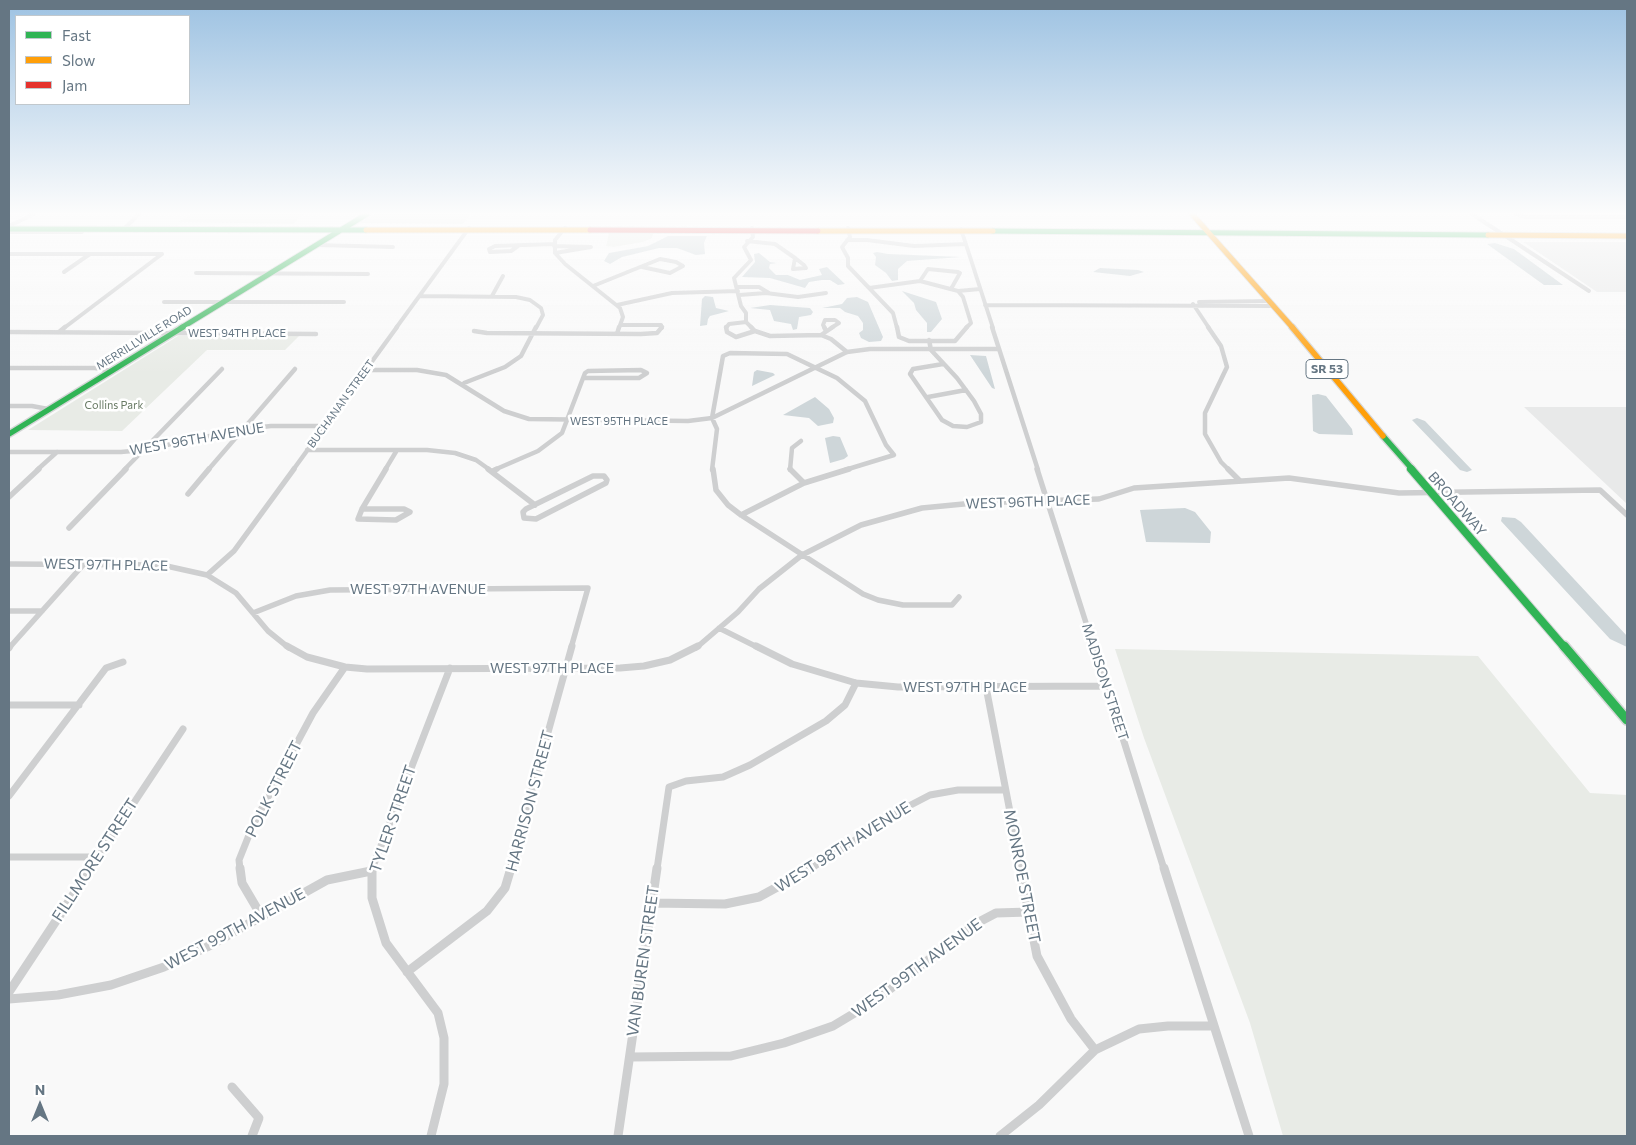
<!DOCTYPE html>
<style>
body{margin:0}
#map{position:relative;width:1636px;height:1145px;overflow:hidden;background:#f9f9f9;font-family:Commissioner,sans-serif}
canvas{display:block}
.frame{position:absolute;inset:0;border:10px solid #657683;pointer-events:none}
.legend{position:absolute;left:15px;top:15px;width:175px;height:90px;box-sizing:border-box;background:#fff;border:1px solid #c1c8cd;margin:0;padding:6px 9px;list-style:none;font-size:15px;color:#657683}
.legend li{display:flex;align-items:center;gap:10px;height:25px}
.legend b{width:25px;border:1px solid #c1c8cd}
.north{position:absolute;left:15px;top:1080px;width:50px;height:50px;-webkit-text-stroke:4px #fff;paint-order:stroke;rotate:0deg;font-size:14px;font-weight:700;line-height:20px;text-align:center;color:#657683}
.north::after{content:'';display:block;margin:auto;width:18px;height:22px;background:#657683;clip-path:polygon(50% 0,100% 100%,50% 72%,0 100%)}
</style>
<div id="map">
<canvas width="1636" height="1145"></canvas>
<div class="frame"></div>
<ul class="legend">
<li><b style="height:6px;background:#30b455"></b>Fast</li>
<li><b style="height:6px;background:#ff9f0a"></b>Slow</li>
<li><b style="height:6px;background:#e5322d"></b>Jam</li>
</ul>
<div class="north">N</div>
</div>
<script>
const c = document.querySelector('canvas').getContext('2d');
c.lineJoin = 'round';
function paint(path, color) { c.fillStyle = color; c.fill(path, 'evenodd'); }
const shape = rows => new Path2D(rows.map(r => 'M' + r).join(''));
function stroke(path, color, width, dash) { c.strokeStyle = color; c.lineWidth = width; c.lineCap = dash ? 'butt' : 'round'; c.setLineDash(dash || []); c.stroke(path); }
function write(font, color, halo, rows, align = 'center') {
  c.font = font + ' Commissioner,sans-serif'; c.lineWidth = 5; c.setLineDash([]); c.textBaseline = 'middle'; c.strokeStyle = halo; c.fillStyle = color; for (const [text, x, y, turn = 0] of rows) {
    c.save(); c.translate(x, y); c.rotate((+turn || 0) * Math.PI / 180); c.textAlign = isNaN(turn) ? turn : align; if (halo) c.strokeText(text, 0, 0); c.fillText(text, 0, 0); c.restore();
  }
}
paint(shape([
 [1523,242,1627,242,1627,292,1597,292],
 [1524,407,1627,407,1627,504]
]), '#e8e9e9');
paint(shape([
 [190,214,303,214,293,224,179,222],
 [374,214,471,214,463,224,359,223],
 [609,233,648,233,653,234,652,238,643,242,614,247,606,246],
 [178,336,299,336,285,350,207,350,122,431,28,430],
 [1115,649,1478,656,1590,793,1627,795,1627,1136,1283,1136,1250,1023,1144,738]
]), '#e8ebe6');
paint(shape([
 [668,236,707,236,704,243,705,254,696,255,677,248,659,248,622,257,610,264,604,261,609,253,648,246],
 [1495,243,1514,249,1563,285,1544,285,1487,244],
 [877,252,888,254,961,257,907,261,898,269,898,280,892,281,886,273,875,265,876,257,873,253],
 [759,253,770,262,777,263,770,264,769,268,776,275,788,275,800,280,822,275,819,269,827,267,845,284,838,285,830,280,822,280,809,282,805,288,770,278,742,277,755,262,754,254],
 [1100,268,1138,270,1144,272,1130,276,1093,272],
 [902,291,936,302,942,319,931,332,927,332,927,323,916,310,914,303],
 [705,296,713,297,716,308,729,311,710,316,708,319,707,325,700,326,702,299],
 [857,297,868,302,883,337,881,341,869,342,861,338,859,333,863,330,863,323,858,316,845,312,840,308,822,308,842,304,847,298],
 [770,305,810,308,813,312,811,315,799,317,797,329,793,330,791,324,774,321,770,310,750,308],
 [970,355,986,356,995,389,992,388],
 [757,370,773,373,775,375,752,386,754,372],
 [1318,394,1326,396,1352,429,1353,435,1319,434,1313,431,1312,395],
 [815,397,829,409,834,418,833,423,818,426,809,418,783,415],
 [1417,418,1425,421,1472,470,1467,472,1460,470,1412,420],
 [833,436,840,437,848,456,844,459,830,463,825,438],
 [1185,508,1195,512,1211,532,1210,543,1146,542,1140,510],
 [1502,517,1515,518,1521,522,1627,636,1627,647,1610,639,1501,521]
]), '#ced6d9');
const fastFar3 = shape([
 [9,229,366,230],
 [993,231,1488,235],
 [181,328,367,214]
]);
const fastFar2 = shape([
 [9,434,183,327],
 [1383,436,1413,470]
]);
const fastFar1 = shape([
 [1411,469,1565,648]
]);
const fast = shape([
 [1564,646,1627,720]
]);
const slowFar1 = shape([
 [1192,214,1293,328],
 [366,230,590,230],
 [818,231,993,231],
 [1488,235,1627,236]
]);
const slow = shape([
 [1292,327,1383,436]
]);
const jam = shape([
 [590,230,818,231]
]);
stroke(fastFar3, '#d5d6d7', 7);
stroke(fastFar2, '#d5d6d7', 8);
stroke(fastFar1, '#d5d6d7', 10);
stroke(fast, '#d5d6d7', 12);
stroke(slowFar1, '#d5d6d7', 7);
stroke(slow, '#d5d6d7', 8);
stroke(jam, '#d5d6d7', 7);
stroke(shape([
 [1472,214,1589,291],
 [1516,214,1526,217,1627,217],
 [9,226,34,214],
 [565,228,555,240,555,253,565,264,620,308,623,317,619,328],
 [752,228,753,237,744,247,751,260,734,278,741,306,746,313,746,322,752,328],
 [848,228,850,237,842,247,848,258,848,266,893,313,897,328],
 [124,229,139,214],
 [961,229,993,328],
 [9,232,82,232],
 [847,240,867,240,914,246,966,244],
 [747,241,775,244,795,258],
 [317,245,393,247],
 [518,246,511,251,490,252,489,249,495,246,554,244],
 [554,246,591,247,555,253],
 [9,254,162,254],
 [795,258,804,265,806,268,793,269,795,258],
 [64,272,90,254],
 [196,273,368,274],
 [920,281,928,269,958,272,960,273,951,289],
 [593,286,660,259,676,262,683,266,670,273,642,267],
 [737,287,759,287,769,293],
 [869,288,920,281,958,291,980,289],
 [958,291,963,297,971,323,966,328],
 [739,295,766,293,798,297,826,293],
 [420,296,516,297,530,300,541,308,543,315,536,328],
 [492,296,503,276],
 [164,302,344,302],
 [1199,302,1270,301],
 [1193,304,1209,328],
 [617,305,672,293,738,291],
 [985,305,1274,306],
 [621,325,661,325,662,328],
 [64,328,162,254],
 [396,328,469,228],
 [726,328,729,324,746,322],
 [825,328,823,325,825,320,835,320,839,323,831,328]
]), '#cecfd0', 4);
stroke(shape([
 [726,327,727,332,736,337,755,331],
 [751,327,755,331,770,336,821,335,831,339,847,352],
 [824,327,826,331],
 [897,327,899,337,909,341,955,341,967,327],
 [992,327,1038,470],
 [1208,327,1221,346,1227,367,1205,413,1205,434,1221,462,1229,470],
 [474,331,487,333,641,334,657,333,662,327],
 [9,332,316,334],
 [59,332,65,327],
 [617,334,619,327],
 [821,335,833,327],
 [929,340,931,350,957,378,974,401,981,414,981,422,967,427,953,426,942,420,910,374,913,369,943,364],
 [9,368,95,368,112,371],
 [365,370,417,370,446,375,504,411,529,419,688,421,712,418,847,352,870,349,998,349],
 [464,383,505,367,521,356,536,327],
 [928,397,966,390],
 [9,406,32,406,48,409],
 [307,450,427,450,455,453,476,460,490,470],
 [9,452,121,452,143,450,243,429,271,426,325,426],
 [37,470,57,452],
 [124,470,222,369],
 [208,470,295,369],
 [293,470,397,327],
 [385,470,397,450],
 [494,470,538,451,562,433,585,373,588,371,641,370,647,373,639,378,584,378],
 [712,470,717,429,712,418,723,356,730,353,787,354,837,378,865,401,886,445,894,455,845,470],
 [790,470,792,448,801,441]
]), '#cecfd0', 4.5);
stroke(shape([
 [488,469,535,505],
 [713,469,716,490,728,505,741,515],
 [790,469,804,483],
 [1037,469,1094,648],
 [1228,469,1240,481],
 [493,471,497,469],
 [593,476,604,476,607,480,606,483,536,519,524,518,523,512,526,509,593,476],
 [188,494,209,469],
 [9,497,39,469],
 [362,509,404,509,410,512,396,520,358,519,362,509],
 [362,509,386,469],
 [741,515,863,594,878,600,903,605,952,605,959,597],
 [741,515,804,483,849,469],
 [69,528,126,469],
 [9,564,162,565,207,575,236,593,268,631,289,648],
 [207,575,234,551,294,469],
 [9,611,42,611],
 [253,613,296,596,330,590,588,588,571,648],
 [719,628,759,648],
 [9,648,84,564],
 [696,648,738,612,759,589,802,555,861,525,922,508,974,503,1099,499,1134,488,1289,478,1399,493,1600,490,1627,515]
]), '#cecfd0', 5.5);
stroke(shape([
 [287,646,307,657,345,667,367,669,620,668,644,666,670,660,698,646],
 [756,646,792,664,856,683,898,687,1107,686],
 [1094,646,1164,869],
 [9,648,10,646],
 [986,687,1021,869],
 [9,705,79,705],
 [9,796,106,668,123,662],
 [9,857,97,857],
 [90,869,183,729],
 [240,869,239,860,253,825,313,713,345,667],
 [372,869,450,668],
 [510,869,572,646],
 [657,869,669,787,686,781,723,777,750,765,826,721,845,705,856,683],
 [810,869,905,808,930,795,958,790,1005,790]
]), '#cecfd0', 7);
stroke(shape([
 [240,868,242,883,262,917],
 [372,868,372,898,386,943,438,1013,444,1038,444,1084,431,1136],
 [1020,868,1037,956,1071,1019,1095,1050],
 [1164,868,1249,1136],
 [650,903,725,904,759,897,812,868],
 [407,972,487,911,505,888,511,868],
 [9,992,91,868],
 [9,999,58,995,111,985,164,967,207,947,327,880,371,871],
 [630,1057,731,1056,784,1043,833,1026,873,1002,977,923,996,913,1029,912],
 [232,1087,259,1118,252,1136],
 [618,1136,657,868],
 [1000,1136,1039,1105,1095,1050,1139,1029,1168,1026,1214,1026]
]), '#cecfd0', 9);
stroke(fastFar3, '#30b455', 5);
stroke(fastFar2, '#30b455', 5.5);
stroke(fastFar1, '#30b455', 8);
stroke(fast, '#30b455', 9);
stroke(slowFar1, '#ff9f0a', 5);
stroke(slow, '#ff9f0a', 5.5);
stroke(jam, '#e5322d', 5);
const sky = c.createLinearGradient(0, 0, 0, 374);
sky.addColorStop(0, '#9dc2e2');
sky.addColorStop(0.57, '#fcfcfc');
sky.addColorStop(1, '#fcfcfc00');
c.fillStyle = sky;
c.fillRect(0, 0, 1636, 374);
write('11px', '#657683', '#fff', [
 ["WEST 94TH PLACE",237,333],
 ["MERRILLVILLE ROAD",144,338,-32],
 ["BUCHANAN STREET",341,404,-54],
 ["WEST 95TH PLACE",619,421]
]);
write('11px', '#687a64', '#fff', [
 ["Collins Park",114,405]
]);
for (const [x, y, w] of [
 [1327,369,42]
]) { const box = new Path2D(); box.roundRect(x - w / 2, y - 9.5, w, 19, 4); c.fillStyle = '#fff'; c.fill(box); stroke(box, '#657683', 1); }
write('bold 12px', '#657683', null, [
 ["SR 53",1327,369]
]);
write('14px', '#657683', '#fff', [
 ["WEST 96TH AVENUE",197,439,-10],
 ["WEST 96TH PLACE",1028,502,-2],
 ["BROADWAY",1457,504,49],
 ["WEST 97TH PLACE",106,565,1],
 ["WEST 97TH AVENUE",418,589],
 ["WEST 97TH PLACE",552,668],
 ["MADISON STREET",1105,682,72],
 ["WEST 97TH PLACE",965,687]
]);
write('16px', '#657683', '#fff', [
 ["POLK STREET",274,789,-63],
 ["HARRISON STREET",530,801,-75],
 ["TYLER STREET",393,819,-71],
 ["WEST 98TH AVENUE",843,847,-32],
 ["FILLMORE STREET",95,860,-57],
 ["MONROE STREET",1022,876,79],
 ["WEST 99TH AVENUE",235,929,-28],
 ["VAN BUREN STREET",643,961,-82],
 ["WEST 99TH AVENUE",917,968,-36]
]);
</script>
